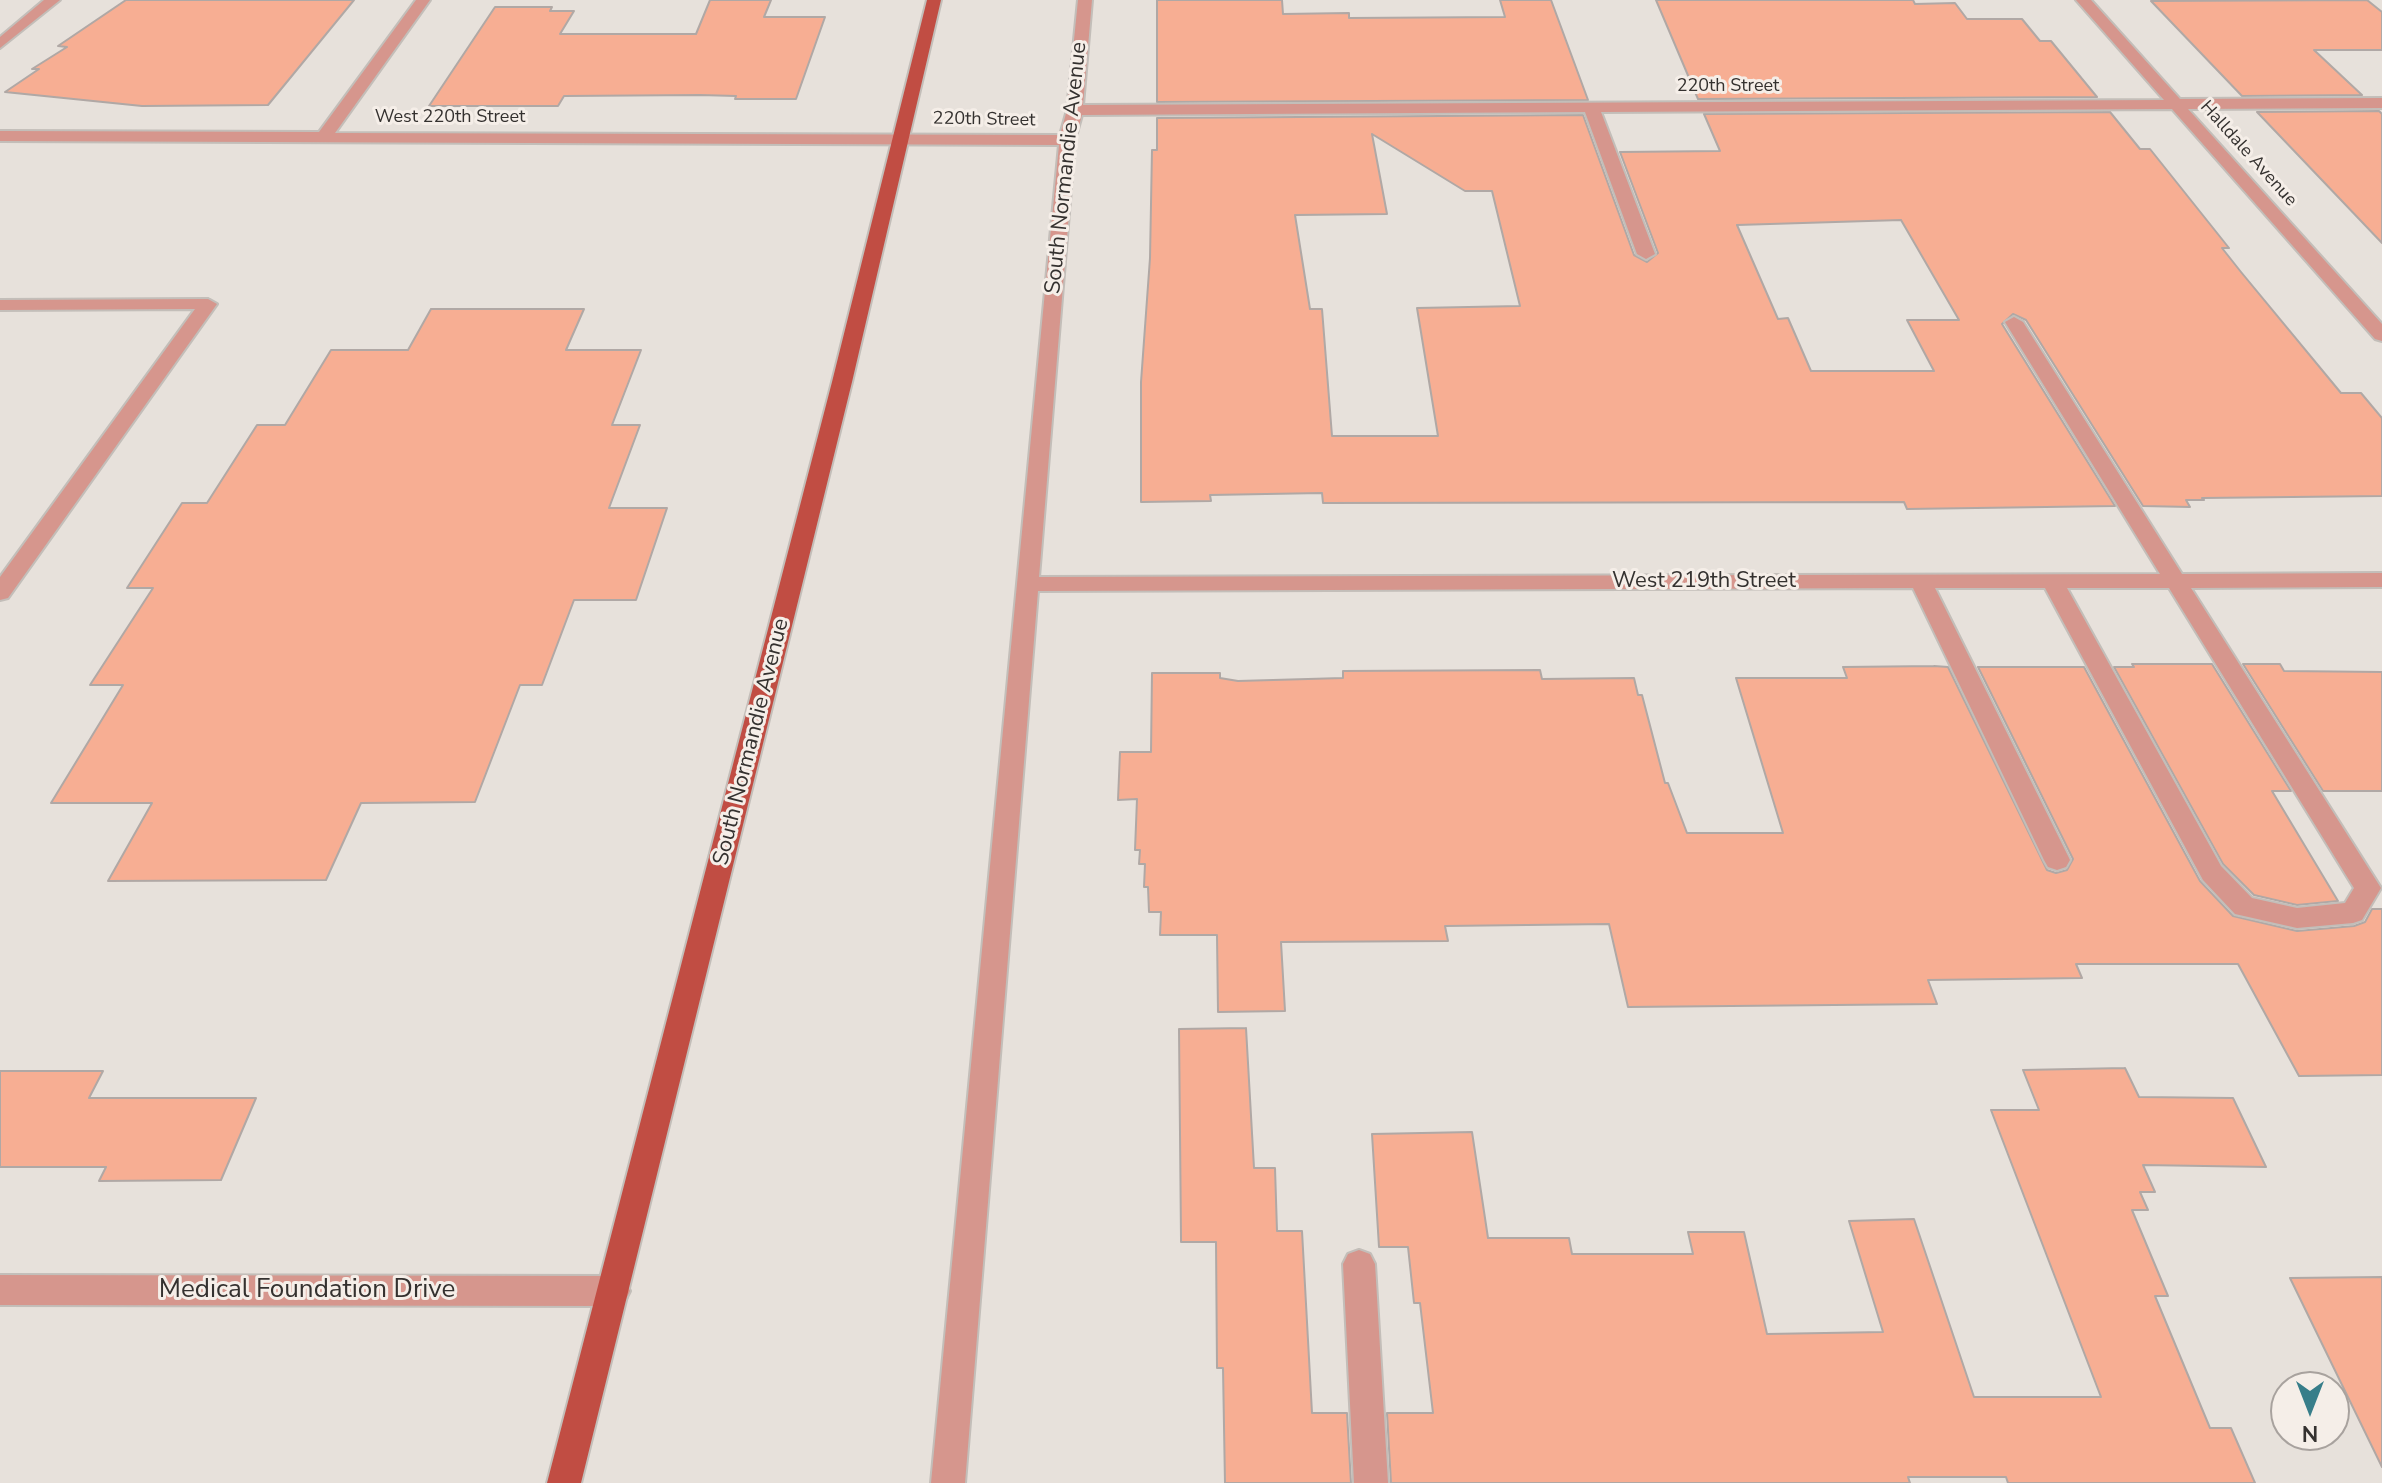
<!DOCTYPE html>
<style>
body{margin:0}
#map{position:relative;width:2382px;height:1483px;overflow:hidden;background:#e7e1db;font-family:"Nunito Sans",sans-serif}
canvas{display:block}
.north{position:absolute;left:2270px;top:1371px;width:80px;height:80px;box-sizing:border-box;background:#f5eee8;border:2px solid #a8a29e;border-radius:50%;rotate:180deg;font-size:22px;font-weight:700;line-height:32px;text-align:center;color:#34312f}
.north::after{content:'';display:block;margin:auto;width:28px;height:36px;background:#387e8a;clip-path:polygon(50% 0,100% 100%,50% 72%,0 100%)}
</style>
<div id="map">
<canvas width="2382" height="1483"></canvas>
<div class="north">N</div>
</div>
<script>
const c = document.querySelector('canvas').getContext('2d');
c.lineJoin = 'round';
function paint(path, color) { c.fillStyle = color; c.fill(path, 'evenodd'); }
const shape = rows => new Path2D(rows.map(r => 'M' + r).join(''));
function stroke(path, color, width, dash) { c.strokeStyle = color; c.lineWidth = width; c.lineCap = dash ? 'butt' : 'round'; c.setLineDash(dash || []); c.stroke(path); }
function write(font, color, halo, rows, align = 'center') {
  c.font = font + ' "Nunito Sans",sans-serif'; c.lineWidth = 6; c.setLineDash([]); c.textBaseline = 'middle'; c.strokeStyle = halo; c.fillStyle = color; for (const [text, x, y, turn = 0] of rows) {
    c.save(); c.translate(x, y); c.rotate((+turn || 0) * Math.PI / 180); c.textAlign = isNaN(turn) ? turn : align; if (halo) c.strokeText(text, 0, 0); c.fillText(text, 0, 0); c.restore();
  }
}
const building = shape([
 [126,0,354,0,268,105,142,106,5,92,39,69,32,69,67,47,58,46,126,0],
 [710,0,771,0,764,17,825,17,796,99,735,99,736,96,700,95,564,96,558,106,429,106,495,7,552,7,550,11,574,11,560,34,696,34,710,0],
 [1157,0,1282,0,1283,14,1349,13,1349,18,1505,17,1500,0,1551,0,1588,100,1157,102,1157,0],
 [1656,0,1913,0,1915,4,1955,3,1967,19,2022,19,2040,41,2051,41,2097,97,1698,99,1656,0],
 [2367,0,2382,12,2382,50,2314,50,2362,95,2242,96,2151,1,2367,0],
 [2379,111,2382,114,2382,243,2257,112,2379,111],
 [2110,112,2140,149,2150,149,2229,248,2222,248,2241,272,2341,393,2361,393,2382,418,2382,496,2202,498,2204,500,2186,500,2190,507,2143,506,2026,320,2013,314,2002,324,2115,506,1907,509,1904,502,1323,503,1322,493,1210,495,1211,501,1141,502,1141,382,1150,258,1152,150,1157,150,1157,118,1583,115,1634,255,1647,262,1658,253,1620,152,1720,151,1704,114,2110,112],
 [1372,134,1465,191,1492,191,1520,306,1417,308,1438,436,1332,436,1322,309,1310,309,1295,215,1387,214,1372,134],
 [1901,220,1959,320,1907,320,1934,371,1811,371,1788,318,1778,319,1737,225,1901,220],
 [431,309,584,309,566,350,641,350,612,425,640,425,609,508,667,508,636,600,574,600,542,685,520,685,475,802,361,803,326,880,108,881,152,803,51,803,123,685,90,685,153,588,127,588,182,503,207,503,257,425,285,425,331,350,408,350,431,309],
 [2132,664,2212,664,2291,791,2272,791,2338,901,2297,905,2254,895,2223,864,2114,667,2134,667,2132,664],
 [2243,664,2280,664,2284,671,2382,672,2382,791,2323,791,2243,664],
 [1934,666,1948,667,2047,870,2056,873,2067,870,2073,859,1978,667,2084,667,2200,881,2233,916,2297,931,2354,926,2365,922,2372,909,2382,909,2382,1075,2299,1076,2238,964,2076,964,2082,978,1928,980,1937,1004,1628,1007,1609,924,1445,926,1448,941,1281,942,1285,1011,1218,1012,1217,935,1160,935,1161,912,1149,912,1148,887,1144,887,1145,864,1139,864,1140,850,1135,850,1137,799,1118,800,1120,752,1151,752,1152,673,1220,673,1220,678,1238,681,1343,678,1343,671,1540,670,1542,679,1634,678,1638,695,1642,695,1665,783,1668,783,1687,833,1783,833,1736,678,1847,678,1843,667,1934,666],
 [1246,1028,1254,1168,1275,1168,1277,1231,1302,1231,1312,1413,1347,1413,1351,1483,1225,1483,1223,1368,1217,1368,1216,1242,1181,1242,1181,1238,1179,1029,1246,1028],
 [2125,1068,2139,1097,2233,1098,2266,1167,2143,1165,2155,1192,2140,1192,2148,1210,2132,1210,2168,1296,2155,1296,2210,1428,2231,1428,2255,1483,2008,1483,2006,1477,1908,1477,1910,1483,1391,1483,1387,1413,1433,1413,1420,1303,1414,1303,1408,1247,1379,1247,1372,1134,1472,1132,1488,1238,1569,1238,1572,1254,1693,1254,1688,1232,1744,1232,1767,1334,1883,1332,1849,1221,1914,1219,1974,1397,2101,1397,1991,1110,2039,1110,2023,1070,2125,1068],
 [0,1071,103,1071,89,1098,256,1098,221,1180,99,1181,106,1167,0,1167,0,1071],
 [2382,1277,2382,1467,2290,1278,2382,1277]
]);
paint(building, '#f7ae93');
stroke(building, '#b0a8a5', 2);
const minor = shape([
 [44,0,60,0,0,48,0,37,44,0],
 [416,0,430,0,335,133,1060,135,1067,110,1078,0,1092,0,1083,105,2164,100,2076,0,2091,0,2180,99,2382,98,2382,108,2188,109,2382,324,2382,341,2375,339,2172,109,1601,112,1655,254,1646,259,1637,254,1585,112,1082,115,1075,140,1039,577,2160,574,2005,322,2014,317,2023,322,2182,574,2382,573,2382,587,2191,588,2381,888,2362,920,2353,923,2297,928,2235,914,2203,880,2045,588,1935,588,2070,860,2066,867,2057,870,2048,867,2044,860,1913,588,1038,591,965,1483,931,1483,1059,145,0,141,0,131,319,132,416,0],
 [2067,588,2169,588,2354,888,2345,903,2297,908,2252,898,2221,866,2067,588],
 [208,299,217,304,8,598,0,600,0,577,195,309,0,310,0,300,208,299],
 [1359,1250,1370,1254,1375,1264,1388,1483,1354,1483,1343,1264,1348,1254,1359,1250],
 [0,1275,614,1276,625,1281,630,1291,625,1301,614,1306,0,1305,0,1275]
]);
const major = shape([
 [927,0,941,0,852,382,581,1483,547,1483,832,382,927,0]
]);
stroke(minor, '#c3beb9', 4);
stroke(major, '#c3beb9', 4);
paint(minor, '#d6968d');
paint(major, '#c14d43');
write('18px', '#34312f', '#f5eee8', [
 ["220th Street",1728,87],
 ["West 220th Street",450,118],
 ["220th Street",984,120,1],
 ["Halldale Avenue",2248,154,48]
]);
write('22px', '#34312f', '#f5eee8', [
 ["South Normandie Avenue",1067,168,-84],
 ["West 219th Street",1704,582],
 ["South Normandie Avenue",752,742,-76]
]);
write('26px', '#34312f', '#f5eee8', [
 ["Medical Foundation Drive",307,1291]
]);
</script>
